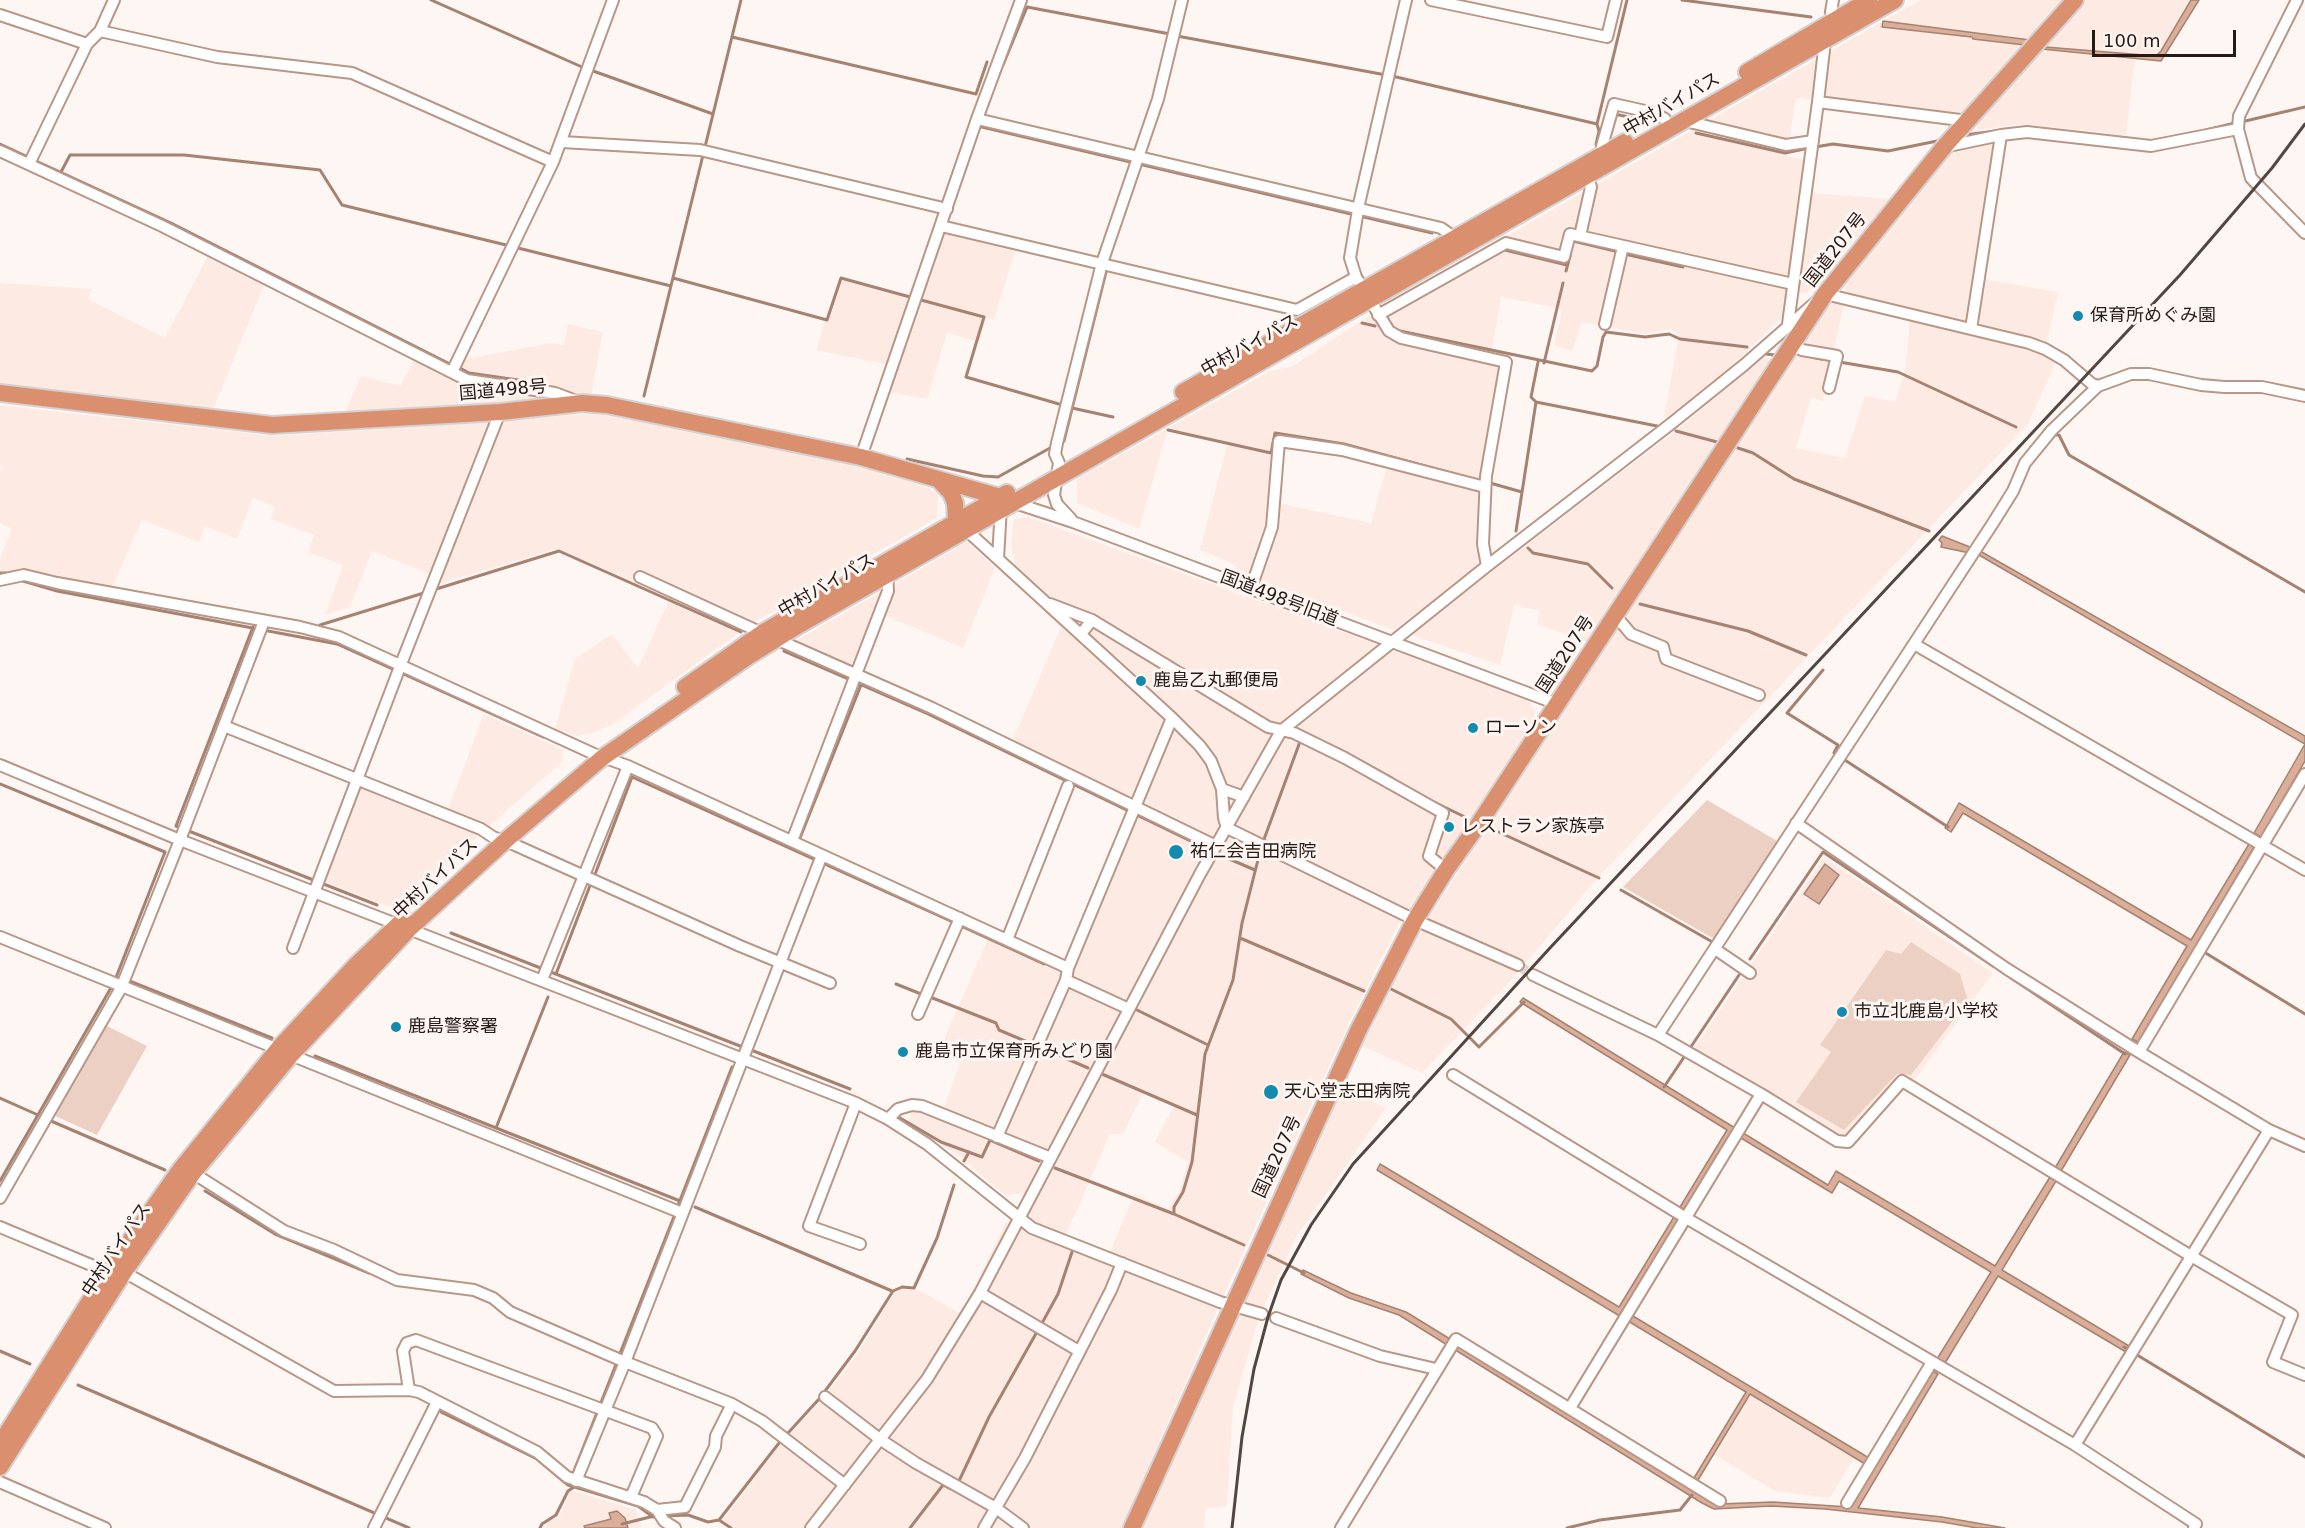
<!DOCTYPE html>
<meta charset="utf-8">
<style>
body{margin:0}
#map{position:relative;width:2305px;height:1528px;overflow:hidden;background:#fef6f3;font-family:"DejaVu Sans",sans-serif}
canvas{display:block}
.scale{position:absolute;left:2092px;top:30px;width:144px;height:27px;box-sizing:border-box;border:3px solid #271a15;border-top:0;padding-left:8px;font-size:18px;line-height:21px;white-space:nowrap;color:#271a15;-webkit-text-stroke:4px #fef6f3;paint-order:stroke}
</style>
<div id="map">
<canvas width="2305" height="1528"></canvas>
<div class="scale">100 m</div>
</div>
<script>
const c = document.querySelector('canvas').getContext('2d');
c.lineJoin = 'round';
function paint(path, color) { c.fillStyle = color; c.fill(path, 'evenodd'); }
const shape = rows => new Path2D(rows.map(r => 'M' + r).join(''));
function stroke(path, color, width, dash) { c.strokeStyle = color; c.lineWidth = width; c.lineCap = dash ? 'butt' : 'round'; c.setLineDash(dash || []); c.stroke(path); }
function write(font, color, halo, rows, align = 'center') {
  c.font = font + ' "DejaVu Sans","Noto Sans JP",sans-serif'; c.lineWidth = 6; c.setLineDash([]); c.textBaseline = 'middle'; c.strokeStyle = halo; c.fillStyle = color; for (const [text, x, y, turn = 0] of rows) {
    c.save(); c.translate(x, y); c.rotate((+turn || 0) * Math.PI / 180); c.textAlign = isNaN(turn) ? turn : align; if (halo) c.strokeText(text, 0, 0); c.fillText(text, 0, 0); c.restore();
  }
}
paint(shape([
 [1920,0,2066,0,1961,118,1796,98,1787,156,1814,162,1809,193,1891,199,1807,293,1788,293,1784,315,1738,360,1668,418,1664,417,1679,335,1671,329,1644,334,1582,322,1572,351,1554,345,1562,309,1501,297,1491,354,1503,357,1480,483,1478,544,1483,565,1393,630,1254,578,1240,571,1231,563,1200,550,1228,442,1168,428,1139,529,1077,503,1077,479,1270,371,1291,367,1371,315,1386,317,1509,248,1505,237],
 [1278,438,1389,459,1371,523,1273,502],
 [2086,0,2193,0,2158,59,2135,57,2126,135,2022,124,1977,130,1977,122],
 [2003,137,1982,279,2058,292,2044,354,2056,362,2028,424,1596,880,1513,978,1422,1073,1362,1046,1392,984,1427,920,1829,303,1844,304,1823,401,1811,398,1796,448,1845,458,1865,396,1895,402,1905,370,1911,309,1846,292,1843,285,1875,238,1956,147],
 [934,231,1015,251,994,320,986,318,979,342,947,333,927,399,887,392,893,366,816,350,839,279,910,298],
 [210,252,266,280,212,412,0,387,0,283,92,289,88,299,165,338],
 [568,324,603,332,591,396,344,415,361,376,400,386,416,357,454,375,461,360,551,343,564,345],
 [1763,356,1774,360,1588,642,1537,624,1539,611,1514,605,1500,665,1414,636,1414,631,1678,429],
 [0,405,274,436,492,422,432,575,372,551,350,607,325,615,343,565,308,552,314,535,271,519,275,507,253,498,237,539,205,526,199,542,142,520,112,588,0,576,0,558,12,529,0,523,0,473,3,467,0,466],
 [592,413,861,462,895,473,938,493,937,518,751,624,613,724,592,733,577,736,555,729,575,659,612,634,638,668,670,598,634,581,556,549,435,585,501,421],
 [1028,517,1527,699,1535,711,1533,727,1414,906,1400,921,1349,1023,1222,1299,1122,1528,731,1528,723,1520,780,1445,821,1401,857,1355,893,1294,901,1289,919,1290,961,1314,1006,1222,1031,1224,1026,1219,1033,1202,1026,1193,1005,1195,958,1155,907,1124,919,1100,943,1110,961,1061,938,1053,992,930,1071,968,1136,812,1009,749,1061,627,1045,613,1053,601,1016,568,1011,545,1014,519],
 [1144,1090,1175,1104,1155,1142,1188,1162,1180,1190,1168,1209,1134,1194,1109,1255,1065,1237,1110,1134,1123,1134],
 [967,542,995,568,963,648,884,615,857,679,787,646],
 [484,714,563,750,562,762,400,905,387,906,323,881,363,779,446,814],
 [1824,857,1993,973,1913,1082,1901,1079,1846,1141,1693,1050],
 [1343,1087,1386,1108,1296,1237,1259,1318,1233,1407,1227,1506,1206,1508,1204,1528,1142,1528,1210,1374],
 [1750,1396,1854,1458,1830,1498,1775,1491,1715,1455],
 [574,1491,636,1510,641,1528,545,1528,547,1523,559,1517,570,1492]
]), '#fdebe3');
paint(shape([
 [1707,800,1779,842,1716,940,1623,887],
 [1911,942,1960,974,1968,1001,1911,1075,1897,1074,1844,1130,1796,1102,1831,1052,1820,1045,1886,950,1901,954],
 [105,1025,147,1046,97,1135,51,1114]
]), '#edd0c4');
const water = shape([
 [2191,0,2199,0,2161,61,2042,49,2045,47,2156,56,2161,51,2191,0],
 [1883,21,2030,40,2025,45,1973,39,1972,37,1882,27,1883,21],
 [1942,536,1980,551,2305,736,2305,761,2261,837,2254,833,2305,744,1979,555,1941,547,1942,543,1939,540,1942,536],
 [1959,803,2191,940,2249,844,2254,847,2197,944,2198,945,2195,951,2193,950,2138,1042,2132,1039,2187,946,1963,813,1951,832,1945,828,1959,803],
 [1825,864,1839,875,1819,904,1804,894,1825,864],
 [1523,998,1828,1185,1836,1171,1995,1266,2050,1177,2056,1181,2002,1270,2129,1346,2126,1352,1998,1276,1945,1363,1937,1359,1991,1272,1839,1181,1832,1193,1731,1132,1623,1310,1869,1458,1865,1464,1750,1394,1698,1480,1694,1478,1746,1392,1377,1170,1380,1164,1619,1307,1727,1130,1520,1002,1523,998],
 [2124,1052,2130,1055,2061,1171,2055,1168,2124,1052],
 [1303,1270,1351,1293,1406,1312,1719,1504,1773,1502,1849,1507,1931,1370,1938,1374,1858,1508,1942,1517,2005,1528,1977,1528,1942,1522,1825,1509,1771,1506,1714,1509,1702,1503,1399,1315,1349,1298,1301,1274,1303,1270],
 [617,1511,625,1518,628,1528,585,1528,584,1526,611,1519,609,1513,617,1511]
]);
paint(water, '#dbae9a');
stroke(water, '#a58272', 1.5);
stroke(shape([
 [431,0,582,67,713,114],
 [1682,0,1811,17],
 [1177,36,1386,75],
 [732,37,976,94,987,62],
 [1003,65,1027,7,1170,34],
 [1392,76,1597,124,1627,0],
 [1614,114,1639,119],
 [2241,122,2305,107],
 [982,127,1351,214],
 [2206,130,2235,123],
 [1696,133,1785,153,1809,148],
 [1964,135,2028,127],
 [0,144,28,157],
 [1596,144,1599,131,1597,124],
 [1815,147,1833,144,1888,151,1942,140],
 [34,160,171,223,448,363],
 [61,172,70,155,184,155,320,170,342,205,506,245],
 [1364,217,1432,233],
 [1576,229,1579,218],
 [1572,244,1573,241,1615,251],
 [518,248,671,286],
 [1505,250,1567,265],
 [1629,255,1683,267],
 [1566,271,1570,256],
 [673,278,827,320,841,278,910,297],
 [921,300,984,317,966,377,1059,404],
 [1362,323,1375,326],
 [1400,331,1592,371,1597,366,1603,337,1606,332,1645,337,1669,334,1680,339,1747,347],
 [1766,354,1775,355],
 [1816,358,1898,372,2016,427],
 [1538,362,1531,397,1536,402,1657,426],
 [1544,363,1563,283],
 [460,368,469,373,546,384],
 [644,396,741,0],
 [1072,408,1113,417],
 [1168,430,1271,453,1275,433,1344,444,1451,473],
 [1676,431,1717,442],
 [2055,435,2059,435,2069,455,2305,592],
 [1064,441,1107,268],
 [1738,448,1753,453,1794,479,1929,531],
 [907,459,983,476,998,477,1050,448],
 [1490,483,1522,492],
 [1516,531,1536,402],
 [1528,548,1533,553,1588,564,1612,588],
 [0,573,6,573],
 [23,581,57,591,337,644,543,737],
 [433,590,559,551,741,632],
 [1640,604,1748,631,1806,655],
 [320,625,427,592],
 [253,627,176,826,377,905],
 [784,651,851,680],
 [1823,670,1787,713,1838,745,1834,753,1948,827],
 [857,683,928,714,1205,848],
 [1337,748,1392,778],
 [0,784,165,852,115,980],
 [1434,802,1467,818],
 [1492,829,1599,878],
 [800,838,861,685],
 [1263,842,1301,739],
 [1220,855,1255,870],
 [594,877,632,777,955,923],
 [1621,890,1716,944],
 [961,926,1044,964],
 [451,933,740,1046],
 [1240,938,1364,991],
 [2204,952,2305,1014],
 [1750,959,1823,852,1993,966],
 [556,974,591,883],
 [2011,978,2125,1054],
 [127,980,272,1038],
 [896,984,921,994],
 [1391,989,1451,1019,1479,1047,1524,1002],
 [930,997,996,1023,999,1030,1032,1044],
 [1135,1009,1206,1044],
 [1042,1048,1088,1068],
 [751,1050,850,1089],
 [315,1056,680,1201],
 [1102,1074,1197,1115],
 [1664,1087,1739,975],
 [0,1098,38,1115],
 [900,1118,941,1142,982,1157,990,1140,1039,1161],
 [51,1121,165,1170],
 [496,1128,548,997],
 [964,1161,969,1152],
 [1055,1168,1174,1214,1244,1245],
 [0,1181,112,986],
 [205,1191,275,1234,369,1273],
 [695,1207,892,1291],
 [677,1208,732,1067],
 [1174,1214,1174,1207,1183,1192,1192,1162,1205,1054,1233,980,1242,923,1261,848],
 [1268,1255,1304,1273],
 [1041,1325,1058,1294,1072,1252],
 [2124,1347,2305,1457],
 [0,1351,30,1364],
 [619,1356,675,1214],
 [78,1385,409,1528],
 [441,1412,537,1459,568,1485,638,1506,653,1517],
 [788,1433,819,1399,855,1351,893,1291,902,1287,914,1288,937,1238,954,1185],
 [572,1476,617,1362],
 [959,1481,989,1417,1038,1330],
 [664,1516,688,1515,708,1522,719,1520,779,1443],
 [719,1520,731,1528],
 [622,1524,654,1516],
 [540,1528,542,1524,556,1515,568,1491,574,1487],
 [910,1528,943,1485,951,1489],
 [1567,1528,1600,1520,1680,1510,1692,1495]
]), '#a58272', 3);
stroke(shape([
 [1518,965,1533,975]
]), '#ded5d2', 10, [10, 5]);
const minor = shape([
 [1406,0,1359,204,1350,258,1356,277,1389,331,1401,338,1506,362,1486,476,1483,544,1487,566],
 [1431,0,1607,37,1616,0],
 [1833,0,1831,12,1839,25],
 [2297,0,2239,116,2238,129,2251,178,2305,233],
 [0,15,87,44],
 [100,31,217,57,352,73,553,162],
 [1818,102,1968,121],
 [977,119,1441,228,1458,240],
 [1685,121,1786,145,1813,141],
 [562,142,700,150,947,209],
 [1944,147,2001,135,2027,132,2151,146,2238,129],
 [0,151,162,226,467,380,555,393,579,402],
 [1604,154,1602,146,1614,104,1654,113,1665,119],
 [29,164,87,44,100,31,114,0],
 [941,226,1297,310,1356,277],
 [1580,236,1591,187,1588,176],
 [1378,315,1506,243,1564,257,1570,234,1793,284],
 [1605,324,1623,246],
 [1788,324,1818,102,1825,41,1823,38],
 [1971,329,2001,135],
 [1792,345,1802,350,1837,356,1829,388],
 [452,372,553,162,613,0],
 [861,457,977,119,1021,0],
 [1012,502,1073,522,1557,704],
 [1071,519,1057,504,1054,495,1059,463,1055,454,1057,443,1102,263,1158,99,1182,0],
 [963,527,1172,718,1200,746,1211,761,1222,789,1224,818,1227,828,1415,920,1518,965],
 [998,559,1001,506],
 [640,577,762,633],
 [0,580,24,575,57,583,300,627,339,637,594,754,628,766,1068,968],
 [1251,588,1272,527,1279,441,1342,450,1485,487],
 [1050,604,1092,620],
 [1615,615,1631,634,1663,647,1666,659,1759,695],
 [1081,634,1092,620,1268,727,1294,733,1345,758,1443,813,1429,856,1446,870],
 [776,639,932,708,1216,846],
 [1914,644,2305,870],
 [224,726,481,829,493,837,515,845,740,946,830,983],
 [0,765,180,840,856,1103,888,1119,927,1144,1032,1228,1220,1302,1262,1314],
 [1222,789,1244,797],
 [1796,823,2007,969,2139,1052,2269,1130,2305,1146],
 [792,841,888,591,887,571],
 [0,937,278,1049],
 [1007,940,1068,786],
 [293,948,401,664,500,412],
 [1715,949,1750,973],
 [1533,975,1658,1035,1761,1094,1570,1408],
 [542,980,628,766],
 [1129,1009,1066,980,1068,968,1172,718],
 [918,1014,960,918],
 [1658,1035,1993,523,2013,491,2025,463,2052,430,2098,386],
 [2139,1052,2305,774],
 [291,1055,682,1213],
 [1453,1075,1686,1218,2075,1445,2196,1524,2194,1528],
 [1761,1094,1837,1141,1848,1142,1902,1081,2191,1256,2292,1315,2273,1362,2305,1375],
 [856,1103,809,1226,860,1244],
 [888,1119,898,1109,912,1105,922,1106,1051,1158],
 [997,1137,1066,980],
 [193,1173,284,1231,334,1250,397,1280,474,1290,493,1298,510,1312,625,1362,732,1404,762,1421,845,1485],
 [0,1198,121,988,180,840,264,621],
 [0,1227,108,1272],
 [124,1272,334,1391,409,1390,419,1392,537,1452,567,1477,644,1502,657,1510,664,1521,675,1528],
 [980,1293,1079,1351],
 [1276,1318,1380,1356,1436,1369],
 [409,1390,403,1351,407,1343,416,1340,652,1428,657,1436,631,1497],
 [825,1397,881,1440,916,1463,996,1508,1023,1528],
 [2075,1445,2269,1130],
 [576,1481,625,1362,822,855],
 [0,1482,105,1528],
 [1847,1503,1932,1362],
 [657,1510,685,1507,715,1447,716,1436,732,1404],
 [374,1528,437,1402],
 [811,1528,927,1379,980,1293,1200,874,1281,731,1487,566,1672,423,1744,365,1825,294,2029,343,2045,349,2064,360,2092,384,2098,386,2131,374,2149,374,2201,385,2224,387,2262,387,2305,396],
 [984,1528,1025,1458,1111,1290,1122,1263],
 [1341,1528,1456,1339,1720,1501]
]);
const highway = shape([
 [1747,72,1869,0],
 [1183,392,1625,142],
 [0,393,272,425,500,412,582,403,607,405,861,457,1000,497],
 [939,480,951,493,955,503,956,521],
 [685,687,762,633,1007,493],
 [0,1444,108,1272,180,1170,278,1049,356,965,404,919],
 [0,1467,124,1272,193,1173,291,1055,410,928,505,841,602,758,749,656,799,625,1895,0],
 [1132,1528,1359,1029,1415,920,1446,870,1480,822,1825,294,1944,147,2075,0]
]);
stroke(minor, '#b99788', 14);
stroke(highway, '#d4d1d0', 20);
stroke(minor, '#fff', 10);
stroke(highway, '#da906f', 16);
stroke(shape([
 [1232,1528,1242,1437,1254,1369,1268,1317,1281,1280,1311,1225,1353,1164,1549,949,2180,275,2272,168,2305,124]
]), '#524642', 3);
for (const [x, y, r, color] of [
 [2078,316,6,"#138bae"],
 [1141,681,6,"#138bae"],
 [1473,728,6,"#138bae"],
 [1449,827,6,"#138bae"],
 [1176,852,8,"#138bae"],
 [1842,1012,6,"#138bae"],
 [396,1027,6,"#138bae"],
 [903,1052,6,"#138bae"],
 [1271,1092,8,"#138bae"]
]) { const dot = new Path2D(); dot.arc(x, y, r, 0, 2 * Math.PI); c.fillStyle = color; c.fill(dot); stroke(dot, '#fef6f3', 2); }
write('18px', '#271a15', '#fef6f3', [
 ["中村バイパス",1672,105,-30],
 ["国道207号",1836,250,-52],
 ["中村バイパス",1250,346,-29],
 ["国道498号",503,391,-5],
 ["中村バイパス",827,586,-30],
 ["国道498号旧道",1279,599,21],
 ["国道207号",1566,655,-57],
 ["中村バイパス",436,879,-43],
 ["国道207号",1278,1157,-65],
 ["中村バイパス",117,1250,-56]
]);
write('18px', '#271a15', '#fef6f3', [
 ["保育所めぐみ園",2090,316],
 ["鹿島乙丸郵便局",1153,681],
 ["ローソン",1485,728],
 ["レストラン家族亭",1461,827],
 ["祐仁会吉田病院",1190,852],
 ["市立北鹿島小学校",1854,1012],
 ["鹿島警察署",408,1027],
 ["鹿島市立保育所みどり園",915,1052],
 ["天心堂志田病院",1284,1092]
], 'left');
</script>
